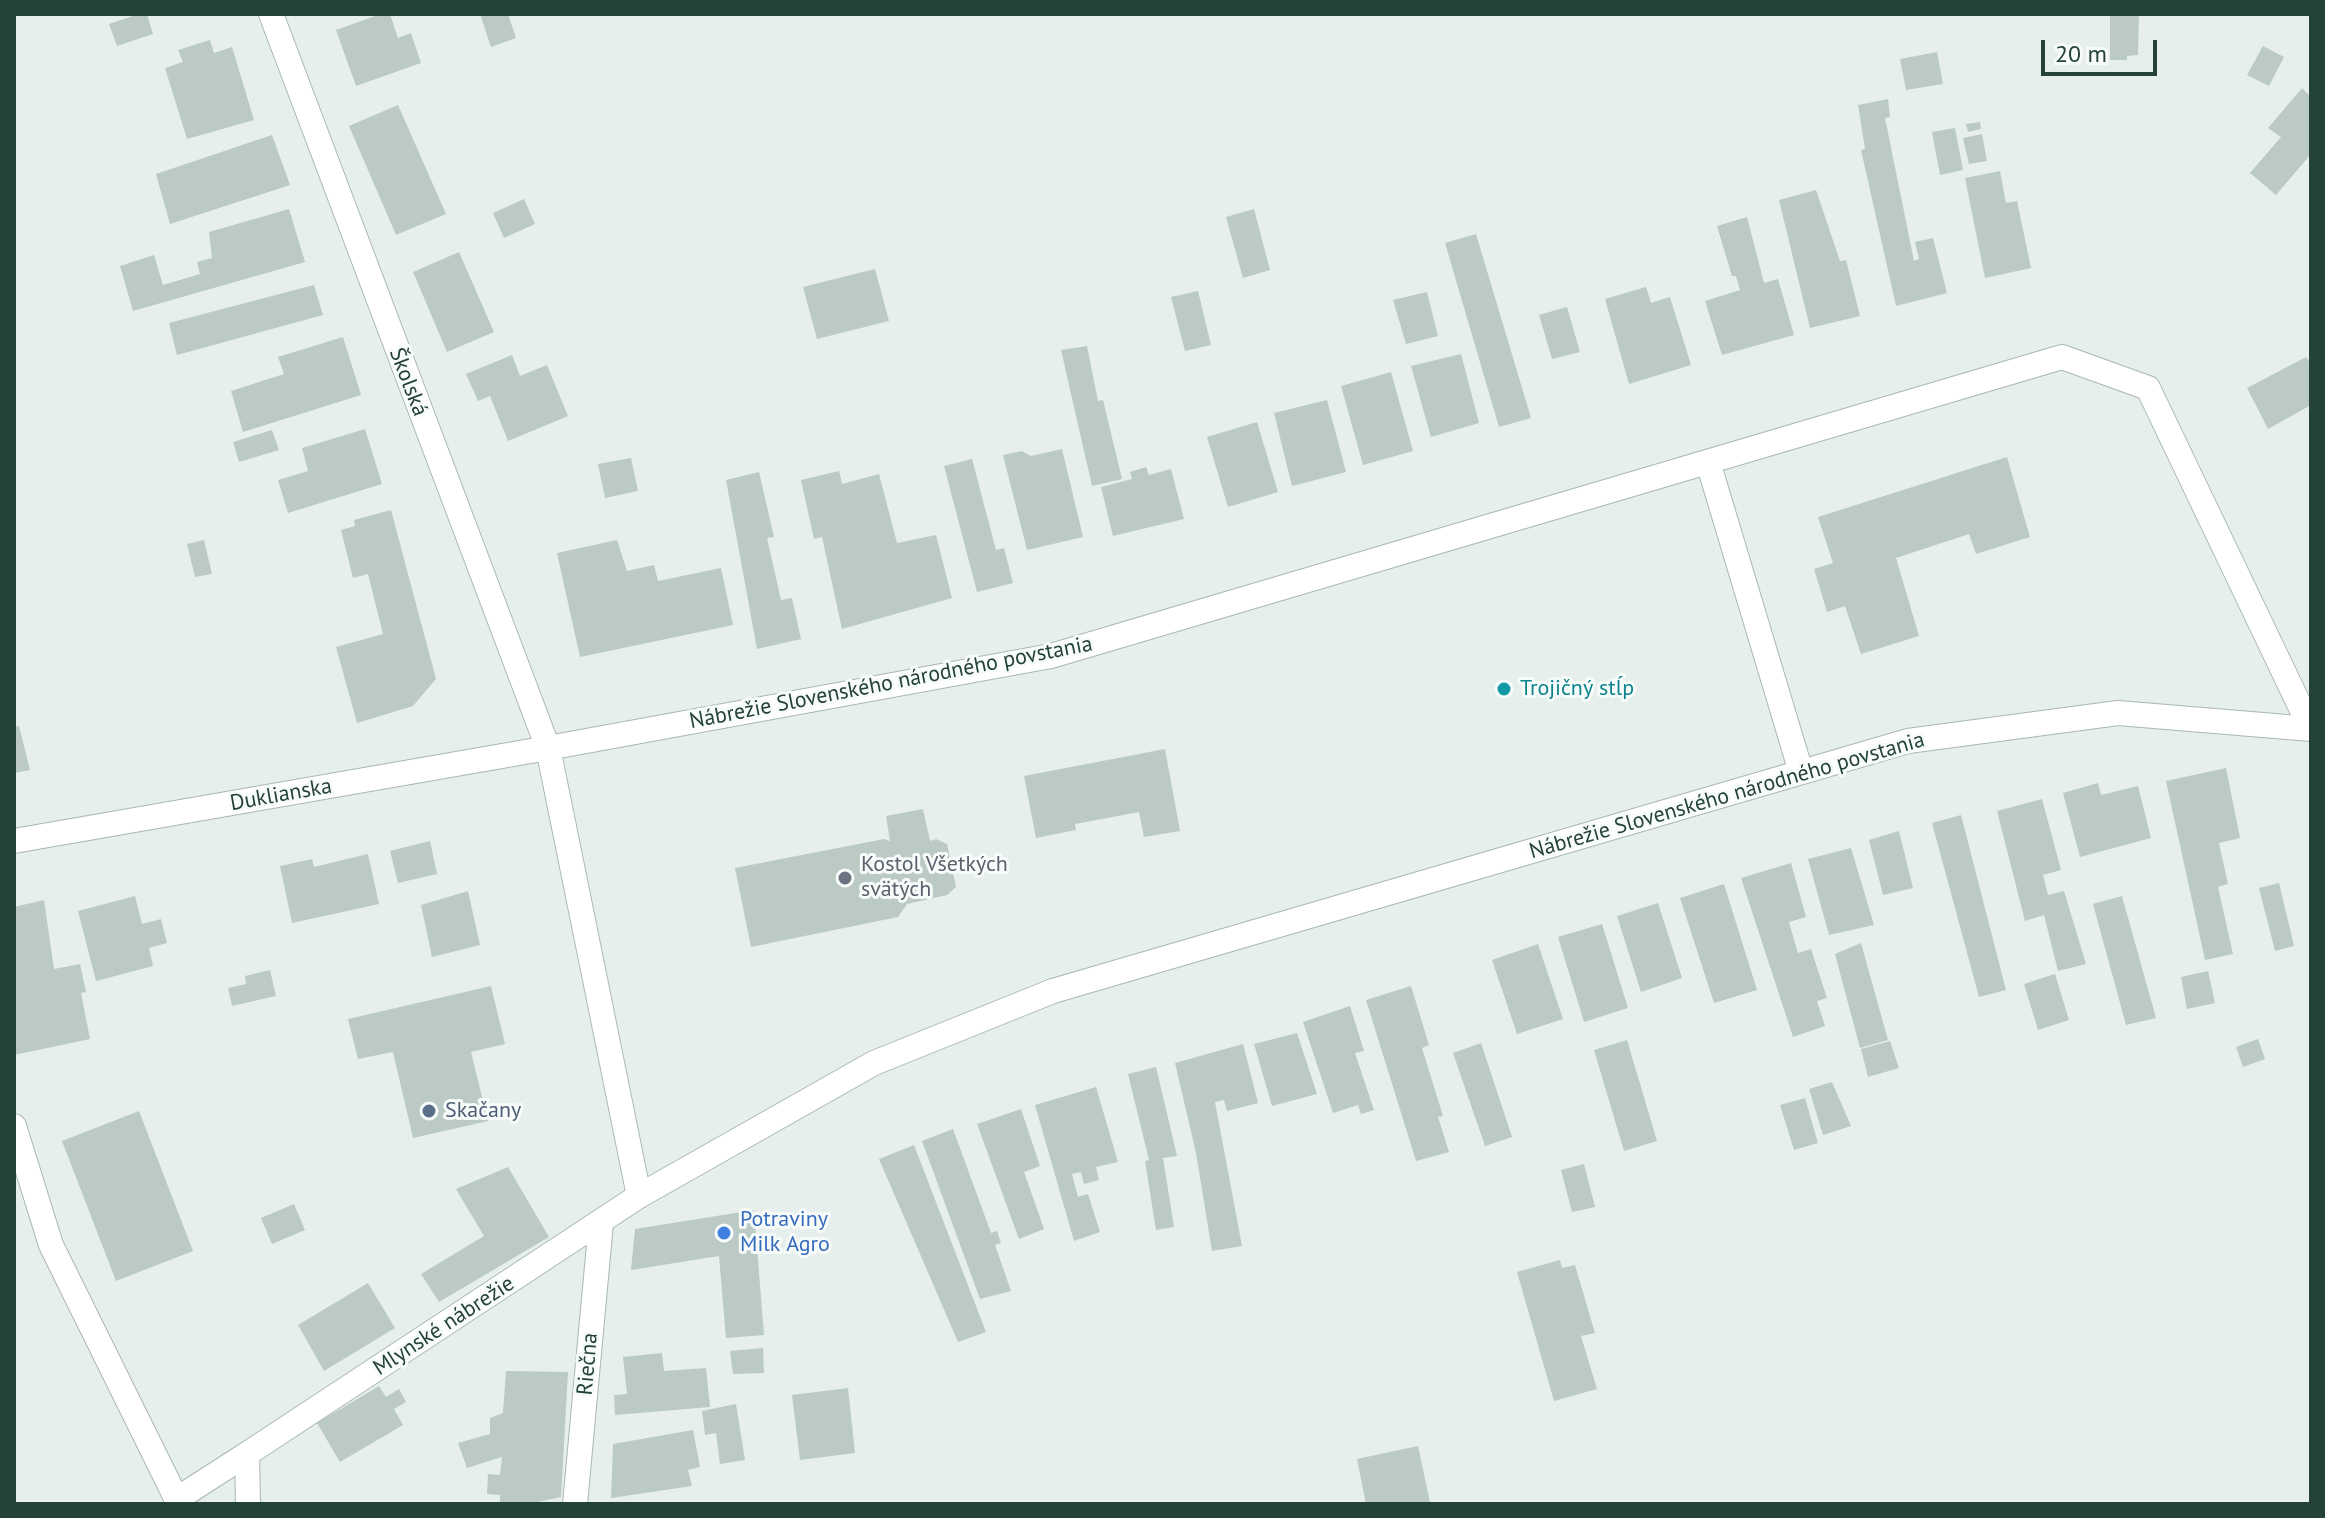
<!DOCTYPE html>
<meta charset="utf-8">
<style>
body{margin:0}
#map{position:relative;width:2325px;height:1518px;overflow:hidden;background:#e6efeb;font-family:"PT Sans",sans-serif}
canvas{display:block}
.frame{position:absolute;inset:0;border:16px solid #24423a;pointer-events:none}
.scale{position:absolute;left:2041px;top:40px;width:116px;height:36px;box-sizing:border-box;border:4px solid #24423a;border-top:0;padding-left:10px;font-size:24px;line-height:28px;white-space:nowrap;color:#24423a;-webkit-text-stroke:6px #f7fbf9;paint-order:stroke}
</style>
<div id="map">
<canvas width="2325" height="1518"></canvas>
<div class="frame"></div>
<div class="scale">20 m</div>
</div>
<script>
const c = document.querySelector('canvas').getContext('2d');
c.lineJoin = 'round';
function paint(path, color) { c.fillStyle = color; c.fill(path, 'evenodd'); }
const shape = rows => new Path2D(rows.map(r => 'M' + r).join(''));
function stroke(path, color, width, dash) { c.strokeStyle = color; c.lineWidth = width; c.lineCap = dash ? 'butt' : 'round'; c.setLineDash(dash || []); c.stroke(path); }
function write(font, color, halo, rows, align = 'center') {
  c.font = font + ' "PT Sans",sans-serif'; c.lineWidth = 6; c.setLineDash([]); c.textBaseline = 'middle'; c.strokeStyle = halo; c.fillStyle = color; for (const [text, x, y, turn = 0] of rows) {
    c.save(); c.translate(x, y); c.rotate((+turn || 0) * Math.PI / 180); c.textAlign = isNaN(turn) ? turn : align; if (halo) c.strokeText(text, 0, 0); c.fillText(text, 0, 0); c.restore();
  }
}
paint(shape([
 [139,14,147,14,153,34,117,46,109,24],
 [381,14,390,14,398,38,411,33,421,63,356,86,336,30],
 [480,14,508,14,516,38,491,47],
 [2110,14,2139,14,2138,55,2127,56,2127,60,2110,60],
 [210,40,214,53,232,47,254,120,187,139,165,68,183,62,178,50],
 [2263,46,2284,57,2269,86,2247,75],
 [1937,52,1943,84,1906,90,1900,59],
 [2302,88,2311,97,2311,154,2276,195,2250,173,2281,137,2268,128],
 [1888,99,1890,117,1885,118,1914,261,1919,259,1915,242,1933,238,1947,293,1896,306,1861,150,1865,149,1858,105],
 [398,105,446,214,396,235,349,126],
 [1980,122,1981,129,1968,132,1966,124],
 [1955,128,1963,170,1940,175,1932,132],
 [1982,134,1987,161,1969,164,1963,138],
 [272,135,290,185,170,224,156,174],
 [2000,171,2006,203,2017,201,2031,268,1985,278,1965,178],
 [1816,190,1840,261,1846,260,1860,316,1810,328,1779,200],
 [524,199,535,224,504,238,493,213],
 [289,209,305,262,133,311,120,266,154,255,163,285,200,274,197,262,212,258,209,232],
 [1254,209,1270,270,1243,278,1226,217],
 [1747,217,1764,283,1778,279,1794,335,1722,355,1705,301,1740,290,1736,276,1732,276,1717,226],
 [1476,234,1531,418,1499,427,1445,243],
 [459,252,494,332,447,352,413,272],
 [875,269,889,321,817,339,803,287],
 [314,285,323,315,177,355,169,323],
 [1646,287,1651,303,1670,297,1691,365,1629,384,1605,299],
 [1198,291,1211,345,1185,351,1171,297],
 [1427,292,1438,336,1406,344,1393,300],
 [1567,307,1580,352,1552,359,1539,315],
 [343,337,361,395,243,432,231,391,284,374,278,357],
 [1087,346,1098,401,1103,400,1122,479,1092,486,1061,350],
 [1461,354,1479,423,1431,437,1411,366],
 [512,355,520,376,547,365,568,416,508,441,490,396,478,401,466,374],
 [2306,357,2311,363,2311,405,2268,429,2247,388],
 [1391,372,1413,451,1363,465,1341,386],
 [1327,400,1346,472,1292,486,1274,413],
 [1257,422,1278,492,1228,507,1207,437],
 [365,429,382,484,288,513,278,480,308,471,302,448],
 [272,430,279,450,239,462,233,442],
 [1062,449,1083,537,1027,550,1003,455,1022,451,1031,456],
 [2007,457,2030,537,1976,554,1969,534,1896,558,1919,636,1861,654,1845,606,1827,612,1814,569,1833,563,1818,517],
 [631,458,638,491,605,498,598,464],
 [972,459,996,550,1004,548,1013,583,977,592,944,466],
 [1146,467,1149,475,1171,469,1184,519,1113,536,1101,487,1132,479,1130,472],
 [839,471,842,484,879,474,897,543,936,535,952,598,842,629,822,537,814,539,801,480],
 [759,472,774,537,767,538,781,600,792,598,801,639,757,649,726,480],
 [391,510,436,679,413,706,357,723,336,647,383,634,368,574,353,578,341,530,355,526,354,520],
 [204,540,212,574,195,577,187,544],
 [617,540,627,571,654,565,658,581,721,568,733,625,580,657,557,553],
 [19,726,30,770,14,773,14,727],
 [1165,749,1180,831,1144,837,1139,812,1075,824,1076,830,1036,838,1024,776],
 [2226,768,2240,838,2219,843,2228,884,2218,887,2233,954,2205,960,2166,781],
 [2098,783,2101,795,2138,786,2151,838,2080,857,2063,793],
 [2042,799,2061,870,2043,875,2048,895,2064,891,2086,964,2058,971,2044,915,2025,921,1997,811],
 [923,809,930,841,936,839,947,844,956,887,947,895,907,904,898,917,751,947,735,868,884,839,890,841,886,816],
 [1961,815,2006,990,1979,997,1932,823],
 [1899,831,1913,888,1883,895,1869,840],
 [430,841,437,874,398,883,390,851],
 [1851,848,1874,925,1829,935,1808,859],
 [368,854,379,904,292,923,280,866,312,859,314,867],
 [1791,863,1806,917,1789,922,1798,953,1811,949,1827,998,1817,1001,1825,1026,1793,1037,1741,878],
 [2279,883,2294,946,2275,951,2259,888],
 [1724,884,1757,990,1714,1003,1680,898],
 [468,891,480,945,432,957,421,905],
 [135,896,142,924,161,919,167,943,149,948,153,966,96,981,78,911],
 [2122,896,2156,1018,2126,1025,2093,904],
 [44,900,54,969,80,964,86,992,81,993,90,1039,14,1055,14,907],
 [1658,903,1682,978,1641,992,1617,916],
 [1602,924,1628,1008,1584,1022,1558,937],
 [1861,943,1888,1040,1860,1048,1835,954],
 [1538,944,1563,1019,1517,1034,1492,960],
 [270,970,276,996,232,1006,228,988,246,984,245,976],
 [2208,971,2215,1003,2187,1009,2181,977],
 [2055,974,2069,1020,2038,1030,2024,984],
 [491,986,505,1044,471,1052,488,1121,413,1138,393,1052,358,1059,348,1019],
 [1411,986,1429,1045,1422,1048,1443,1116,1438,1117,1449,1152,1416,1161,1366,1000],
 [1350,1006,1364,1051,1355,1053,1374,1110,1361,1114,1358,1105,1333,1113,1303,1022],
 [1297,1033,1317,1094,1272,1106,1254,1044],
 [2258,1039,2265,1059,2243,1067,2236,1047],
 [1627,1040,1657,1141,1624,1151,1594,1050],
 [1890,1041,1899,1068,1868,1077,1861,1049],
 [1481,1043,1512,1137,1485,1146,1453,1053],
 [1243,1044,1258,1103,1227,1111,1224,1100,1215,1102,1242,1246,1212,1251,1196,1153,1175,1063],
 [1156,1067,1177,1156,1163,1158,1174,1227,1156,1230,1145,1161,1149,1160,1128,1074],
 [1832,1082,1851,1126,1823,1135,1809,1089],
 [1096,1087,1118,1162,1096,1167,1099,1180,1084,1184,1081,1172,1072,1174,1078,1197,1088,1194,1100,1232,1074,1241,1035,1105],
 [1805,1098,1818,1143,1794,1150,1780,1105],
 [1021,1109,1040,1166,1024,1172,1044,1229,1019,1239,977,1124],
 [139,1111,193,1251,116,1281,62,1141],
 [953,1129,991,1233,997,1231,1001,1243,995,1245,1011,1291,980,1299,922,1141],
 [914,1145,986,1332,958,1342,879,1159],
 [1584,1164,1595,1207,1572,1212,1561,1170],
 [508,1167,549,1237,439,1302,421,1274,484,1236,456,1189],
 [294,1204,305,1230,272,1244,261,1218],
 [754,1210,764,1335,726,1338,719,1256,631,1270,635,1229],
 [1560,1260,1562,1268,1575,1265,1595,1333,1581,1336,1597,1389,1554,1401,1517,1272],
 [368,1283,395,1328,324,1371,298,1325],
 [763,1348,764,1373,733,1374,730,1351],
 [662,1353,664,1371,706,1368,710,1407,615,1415,614,1395,627,1394,623,1357],
 [506,1371,568,1372,561,1497,528,1504,500,1504,500,1495,487,1494,488,1474,500,1475,502,1457,467,1468,458,1443,490,1434,490,1418,503,1413],
 [379,1386,386,1397,399,1389,406,1402,394,1409,403,1425,340,1462,317,1423],
 [848,1388,855,1453,800,1460,792,1395],
 [736,1404,745,1460,720,1464,716,1433,705,1435,702,1411],
 [693,1430,700,1467,688,1470,692,1486,611,1498,613,1444],
 [1418,1446,1430,1502,1366,1504,1357,1459]
]), '#bbcac4');
const minor = shape([
 [271,14,548,748,639,1196],
 [1708,462,1801,772],
 [14,841,548,748,1051,656,2062,357,2148,388,2311,729],
 [1053,991,1908,741,2118,713,2311,729],
 [14,1126,51,1245,179,1504],
 [177,1499,247,1454],
 [575,1504,601,1223]
]);
const tertiary = shape([
 [248,1504,247,1454,639,1196,874,1063,1053,991]
]);
stroke(minor, '#a8b8b2', 26);
stroke(tertiary, '#a8b8b2', 26);
stroke(minor, '#fff', 24);
stroke(tertiary, '#fff', 24);
for (const [x, y, r, color] of [
 [1504,689,8,"#0f9aa8"],
 [845,878,8,"#6b7280"],
 [429,1111,8,"#5c6f8a"],
 [724,1233,8,"#3f7fe0"]
]) { const dot = new Path2D(); dot.arc(x, y, r, 0, 2 * Math.PI); c.fillStyle = color; c.fill(dot); stroke(dot, '#f7fbf9', 3); }
write('22px', '#24423a', '#f7fbf9', [
 ["Školská",408,382,69],
 ["Nábrežie Slovenského národného povstania",891,683,-11],
 ["Duklianska",281,795,-10],
 ["Nábrežie Slovenského národného povstania",1727,796,-16],
 ["Mlynské nábrežie",444,1326,-33],
 ["Riečna",588,1364,-85]
]);
write('22px', '#0d838f', '#f7fbf9', [
 ["Trojičný stĺp",1520,689]
], 'left');
write('22px', '#5b616d', '#f7fbf9', [
 ["Kostol Všetkých",861,865],
 ["svätých",861,890]
], 'left');
write('22px', '#4e5e75', '#f7fbf9', [
 ["Skačany",445,1111]
], 'left');
write('22px', '#366cbe', '#f7fbf9', [
 ["Potraviny",740,1220],
 ["Milk Agro",740,1245]
], 'left');
</script>
